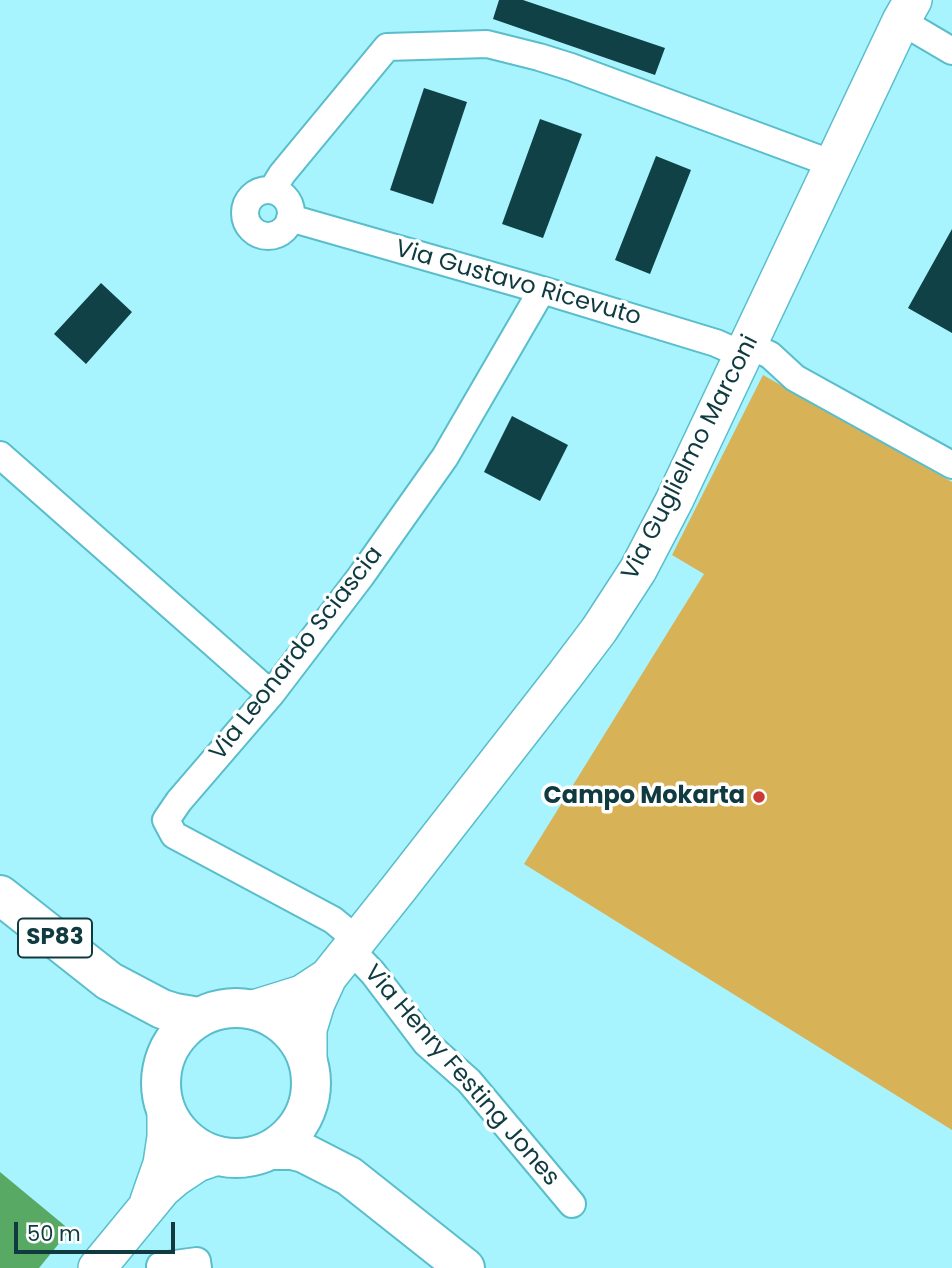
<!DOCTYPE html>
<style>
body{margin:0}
#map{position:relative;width:952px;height:1268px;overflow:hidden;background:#a7f4ff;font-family:Poppins,sans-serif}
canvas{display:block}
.scale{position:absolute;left:14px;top:1222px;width:161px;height:32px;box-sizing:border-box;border:4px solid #0f3b40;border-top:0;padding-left:9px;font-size:21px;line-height:24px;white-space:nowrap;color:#0f3b40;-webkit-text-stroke:5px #fff;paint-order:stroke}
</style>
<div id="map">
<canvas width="952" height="1268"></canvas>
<div class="scale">50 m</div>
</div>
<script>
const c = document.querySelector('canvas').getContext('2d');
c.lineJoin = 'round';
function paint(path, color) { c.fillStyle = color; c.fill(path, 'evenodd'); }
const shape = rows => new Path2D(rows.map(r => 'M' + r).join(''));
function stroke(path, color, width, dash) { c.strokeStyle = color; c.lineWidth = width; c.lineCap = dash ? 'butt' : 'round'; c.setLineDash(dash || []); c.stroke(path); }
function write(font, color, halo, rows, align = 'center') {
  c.font = font + ' Poppins,sans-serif'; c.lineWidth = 7; c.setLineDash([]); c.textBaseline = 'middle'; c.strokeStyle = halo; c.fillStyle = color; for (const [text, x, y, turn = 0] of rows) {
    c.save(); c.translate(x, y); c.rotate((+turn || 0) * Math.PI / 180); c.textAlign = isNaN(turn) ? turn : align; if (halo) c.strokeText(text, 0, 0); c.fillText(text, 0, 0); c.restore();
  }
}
paint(shape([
 [763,375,952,482,952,1130,524,864,704,574,672,555]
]), '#d8b256');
paint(shape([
 [0,1172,70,1230,39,1268,0,1268]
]), '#58a964');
paint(shape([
 [499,0,523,0,665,48,655,75,493,19],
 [424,88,467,102,433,204,390,190],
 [540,119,582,134,543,238,502,224],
 [656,156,691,170,650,274,615,260],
 [952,229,952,333,908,308],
 [101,283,132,312,86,364,54,334],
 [512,416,568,445,540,501,484,472]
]), '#104147');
const street = shape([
 [901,21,952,51],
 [272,190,282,174,387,47,487,44,539,57,571,67,833,164],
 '245 213a23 23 0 1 1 46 0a23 23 0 1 1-46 0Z',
 [290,218,542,290,716,343,743,355],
 [748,345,770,355,795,378,952,465],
 [0,455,271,694],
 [357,940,333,920,174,835,166,820,179,801,271,694,361,576,445,457,542,290],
 [350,949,373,973,426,1043,469,1081,572,1204],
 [161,1268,160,1266,197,1261,198,1268]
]);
const secondary = shape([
 [254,1009,302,994,328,977],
 [308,1057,308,1029,316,1003,328,977,399,888,565,675,599,630,638,570,674,501,901,21,913,0],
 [149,1201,162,1164,166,1137,166,1111],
 [97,1268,162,1189,176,1177,197,1163,217,1156]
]);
const primary = shape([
 [0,895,109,981,162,1009,175,1013,199,1017],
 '161 1083a75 75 0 1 1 150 0a75 75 0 1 1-150 0Z',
 [270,1150,292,1150,304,1153,349,1176,465,1268]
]);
stroke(street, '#59bdcb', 30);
stroke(secondary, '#59bdcb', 40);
stroke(primary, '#59bdcb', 42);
stroke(street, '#fff', 26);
stroke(secondary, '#fff', 37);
stroke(primary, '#fff', 38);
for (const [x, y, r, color] of [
 [759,797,7,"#c93b34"]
]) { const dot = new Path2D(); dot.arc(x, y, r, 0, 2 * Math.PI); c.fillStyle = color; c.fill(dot); stroke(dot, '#fff', 2.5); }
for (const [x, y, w] of [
 [55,938,74]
]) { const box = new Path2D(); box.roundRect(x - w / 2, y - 19.5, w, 39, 5); c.fillStyle = '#fff'; c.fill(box); stroke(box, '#0f3b40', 2); }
write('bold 23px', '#0f3b40', null, [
 ["SP83",55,938]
]);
write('24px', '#0f3b40', '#fff', [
 ["Via Gustavo Ricevuto",518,284,16],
 ["Via Guglielmo Marconi",691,458,-63],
 ["Via Leonardo Sciascia",297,654,-52],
 ["Via Henry Festing Jones",461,1076,49]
]);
write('bold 24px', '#0f3b40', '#fff', [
 ["Campo Mokarta",745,797]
], 'right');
</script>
